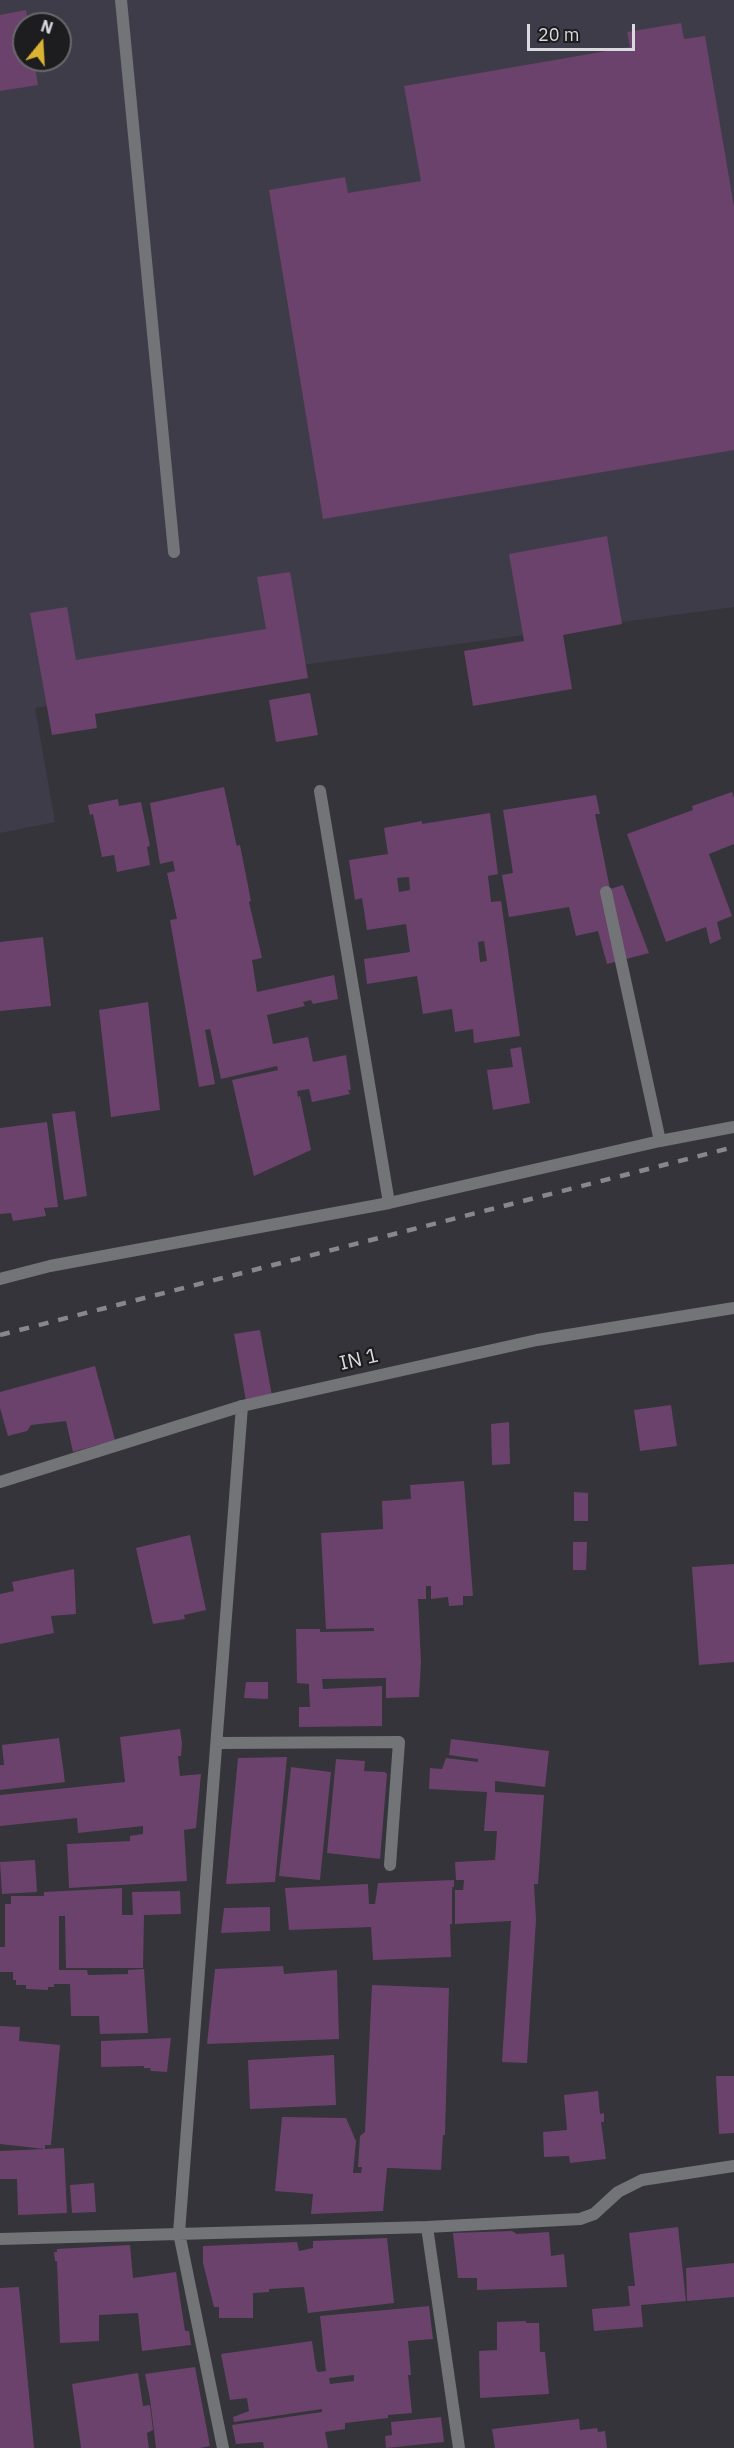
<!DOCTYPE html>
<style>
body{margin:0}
#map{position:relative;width:734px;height:2448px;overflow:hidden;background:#35343a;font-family:"IBM Plex Sans",sans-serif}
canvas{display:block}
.north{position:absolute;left:12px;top:12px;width:60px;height:60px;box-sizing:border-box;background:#1d1c1f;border:2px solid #69686b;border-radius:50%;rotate:18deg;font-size:16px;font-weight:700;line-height:24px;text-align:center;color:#dad9de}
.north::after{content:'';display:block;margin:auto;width:21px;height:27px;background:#dab333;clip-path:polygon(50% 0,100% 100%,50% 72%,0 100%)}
.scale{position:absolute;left:527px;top:24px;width:108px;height:27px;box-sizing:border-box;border:3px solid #dad9de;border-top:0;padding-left:8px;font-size:18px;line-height:21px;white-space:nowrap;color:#dad9de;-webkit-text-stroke:4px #1d1c1f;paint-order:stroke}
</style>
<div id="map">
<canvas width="734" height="2448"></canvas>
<div class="north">N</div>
<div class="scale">20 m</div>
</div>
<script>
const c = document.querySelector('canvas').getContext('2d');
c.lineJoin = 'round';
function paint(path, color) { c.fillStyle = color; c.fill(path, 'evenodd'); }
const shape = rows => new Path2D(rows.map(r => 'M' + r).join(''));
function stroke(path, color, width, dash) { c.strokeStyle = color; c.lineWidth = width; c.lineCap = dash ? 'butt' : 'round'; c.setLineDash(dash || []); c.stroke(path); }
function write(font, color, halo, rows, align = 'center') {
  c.font = font + ' "IBM Plex Sans",sans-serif'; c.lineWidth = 4.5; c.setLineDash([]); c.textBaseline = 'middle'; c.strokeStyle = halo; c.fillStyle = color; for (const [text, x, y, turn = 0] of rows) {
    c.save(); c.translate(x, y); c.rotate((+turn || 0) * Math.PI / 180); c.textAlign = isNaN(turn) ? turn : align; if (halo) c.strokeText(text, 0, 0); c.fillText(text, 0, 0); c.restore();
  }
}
paint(shape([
 [0,0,734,0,734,607,316,663,35,708,55,822,0,833],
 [24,24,60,24,60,60,24,60]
]), '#3e3c48');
paint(shape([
 [26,10,28,24,24,24,24,60,34,60,38,85,0,91,0,15],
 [681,23,684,39,705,36,734,207,734,450,323,519,269,190,345,177,348,193,421,181,404,86,630,47,627,32],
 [607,536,622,624,563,635,572,689,473,706,464,651,524,641,509,554],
 [290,572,308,678,95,714,97,728,52,735,30,613,67,607,76,660,266,629,257,577],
 [310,693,318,735,276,742,269,700],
 [224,787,236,843,237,846,240,845,251,901,249,902,262,958,252,960,257,992,334,975,338,999,313,1004,311,1000,303,1002,305,1006,267,1015,273,1044,308,1037,313,1062,346,1055,351,1090,348,1090,350,1094,312,1102,309,1089,297,1091,298,1097,300,1096,311,1150,254,1176,232,1080,278,1070,277,1066,221,1079,210,1029,205,1030,215,1084,199,1087,170,920,177,919,167,873,175,871,173,861,160,864,150,803],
 [732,792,734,798,734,844,709,854,732,916,717,922,721,939,710,944,706,927,666,942,627,834,693,810,692,806],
 [596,795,600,814,595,814,610,889,623,885,649,953,607,964,598,931,576,936,569,907,509,917,502,875,513,873,503,810],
 [118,799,119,806,141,802,150,846,147,847,150,865,117,872,114,855,102,857,93,814,90,815,88,805],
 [490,813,498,874,488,876,491,902,501,901,520,1036,474,1043,473,1029,455,1032,452,1009,423,1014,417,976,367,984,364,959,410,952,406,924,367,930,362,898,355,900,349,860,388,854,384,828,422,821,422,824],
 [409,877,410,890,399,892,397,878],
 [484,941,487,961,480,962,478,942],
 [43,937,51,1006,0,1011,0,942],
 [148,1002,160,1110,111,1117,99,1010],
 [521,1047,530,1103,493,1110,487,1070,513,1067,510,1049],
 [75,1111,87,1196,64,1200,52,1114],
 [47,1122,58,1207,44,1208,46,1216,13,1221,11,1213,0,1214,0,1128],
 [260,1330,272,1396,246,1401,234,1334],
 [95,1366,115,1440,73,1452,66,1421,31,1425,27,1431,8,1436,0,1408,0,1392],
 [671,1405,677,1446,640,1451,634,1410],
 [509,1422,510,1464,492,1465,491,1424],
 [464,1481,473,1596,463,1596,463,1605,449,1606,448,1597,431,1599,431,1586,426,1586,426,1599,418,1599,421,1662,419,1697,386,1698,386,1678,322,1679,323,1689,382,1686,382,1726,299,1727,299,1707,310,1707,309,1689,309,1684,297,1683,296,1629,320,1629,320,1632,374,1631,374,1628,326,1629,321,1533,383,1529,382,1501,411,1499,410,1485],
 [574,1492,588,1493,588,1521,574,1521],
 [190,1535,206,1610,184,1615,185,1619,153,1624,136,1548],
 [573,1542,587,1542,586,1570,573,1570],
 [734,1564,734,1662,699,1665,692,1567],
 [74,1569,76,1614,51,1616,54,1633,0,1644,0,1594,14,1591,12,1582],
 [246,1682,268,1682,268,1699,244,1698],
 [180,1729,182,1743,181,1756,178,1756,180,1776,201,1774,196,1828,184,1830,187,1881,69,1888,67,1844,130,1841,130,1836,143,1834,143,1826,78,1833,77,1818,0,1826,0,1795,125,1782,120,1737],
 [59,1738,65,1782,0,1790,0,1765,4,1765,2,1745],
 [451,1739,549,1751,545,1787,495,1781,495,1792,544,1795,538,1884,534,1884,536,1920,527,2063,502,2062,511,1921,455,1924,455,1890,463,1890,464,1880,456,1880,455,1862,495,1860,497,1831,484,1831,487,1792,429,1789,430,1768,442,1769,446,1758,478,1762,478,1759,449,1755],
 [287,1757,275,1882,226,1884,238,1758],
 [336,1759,365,1761,364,1771,385,1772,387,1774,380,1859,327,1853],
 [291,1767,331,1772,320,1880,279,1876],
 [35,1860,37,1892,2,1894,0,1862],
 [454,1880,454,1887,452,1887,452,1924,450,1924,451,1957,373,1960,371,1927,289,1930,285,1888,368,1884,369,1904,375,1904,378,1883],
 [122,1888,122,1915,133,1915,132,1892,180,1891,181,1914,144,1915,143,1968,66,1968,65,1916,59,1916,59,1970,87,1970,88,1975,128,1974,128,1970,144,1969,148,2033,100,2034,99,2016,71,2016,70,1984,54,1984,54,1987,48,1987,48,1990,26,1989,26,1985,16,1985,16,1980,13,1980,13,1972,0,1972,0,1947,5,1947,5,1904,11,1904,11,1896,44,1896,44,1892],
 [270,1907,270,1931,221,1933,224,1908],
 [283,1966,284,1974,337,1970,339,2039,207,2044,215,1969],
 [372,1985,449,1988,445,2135,443,2135,441,2170,387,2168,383,2211,311,2214,313,2194,275,2191,282,2117,346,2118,356,2141,353,2173,361,2173,362,2167,358,2167,360,2136,365,2132],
 [0,2026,20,2027,19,2041,60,2045,51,2145,45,2145,45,2149,64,2148,67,2213,18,2215,17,2179,0,2179,0,2151,45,2149,0,2144],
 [171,2038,167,2072,151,2071,150,2068,144,2068,144,2066,101,2067,101,2041],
 [334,2055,336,2105,250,2109,248,2060],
 [716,2076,734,2076,734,2133,719,2134],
 [598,2091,600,2114,604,2113,604,2122,601,2122,606,2159,570,2163,569,2156,544,2157,543,2132,567,2130,564,2095],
 [94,2183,96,2212,72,2213,70,2185],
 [678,2227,686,2301,641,2305,643,2327,594,2331,592,2309,630,2306,628,2286,635,2286,629,2233],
 [512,2231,517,2234,549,2232,551,2256,564,2254,567,2287,477,2290,477,2278,458,2278,453,2233],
 [387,2238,394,2303,308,2313,304,2287,269,2289,269,2292,253,2293,253,2318,219,2318,219,2307,214,2307,203,2263,203,2246,297,2242,299,2251,313,2248,313,2241],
 [130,2245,133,2278,176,2272,185,2331,189,2331,191,2345,142,2351,138,2313,99,2315,99,2341,60,2343,57,2261,55,2261,54,2252,57,2252,57,2249],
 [734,2263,734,2297,687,2301,686,2268],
 [19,2287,34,2448,0,2448,0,2288],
 [429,2306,433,2339,408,2341,411,2375,408,2375,412,2413,388,2415,388,2418,345,2423,345,2429,325,2432,328,2448,264,2448,263,2442,236,2444,232,2425,322,2412,322,2409,234,2422,233,2417,249,2411,247,2398,230,2400,221,2354,312,2341,316,2369,318,2372,326,2371,320,2316],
 [354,2375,354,2381,330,2384,329,2378],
 [526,2321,526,2323,539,2323,540,2352,545,2352,549,2394,480,2398,479,2351,497,2350,497,2322],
 [195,2367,210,2446,200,2448,156,2448,150,2399,145,2374],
 [138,2373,143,2406,150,2405,153,2430,147,2433,149,2448,81,2448,72,2384],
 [441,2417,444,2442,386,2448,385,2436,392,2435,391,2422],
 [579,2419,580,2430,597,2428,598,2432,605,2431,607,2448,495,2448,492,2429]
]), '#6a426c');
stroke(shape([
 [121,0,174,552]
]), '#737477', 12);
stroke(shape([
 [320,791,389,1203],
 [606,892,660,1141],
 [0,1279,50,1266,389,1203,660,1141,734,1127],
 [217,1743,399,1742,390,1865],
 [427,2227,459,2448],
 [0,2239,427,2227,580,2219,594,2214,618,2192,642,2180,734,2166],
 [223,2448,179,2233,242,1406]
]), '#737477', 12);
stroke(shape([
 [0,1482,242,1406,537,1340,734,1308]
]), '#737477', 12);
stroke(shape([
 [0,1335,734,1147]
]), '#88878d', 4.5, [10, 10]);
write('20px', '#dad9de', '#1d1c1f', [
 ["IN 1",359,1360,-13]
]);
</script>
